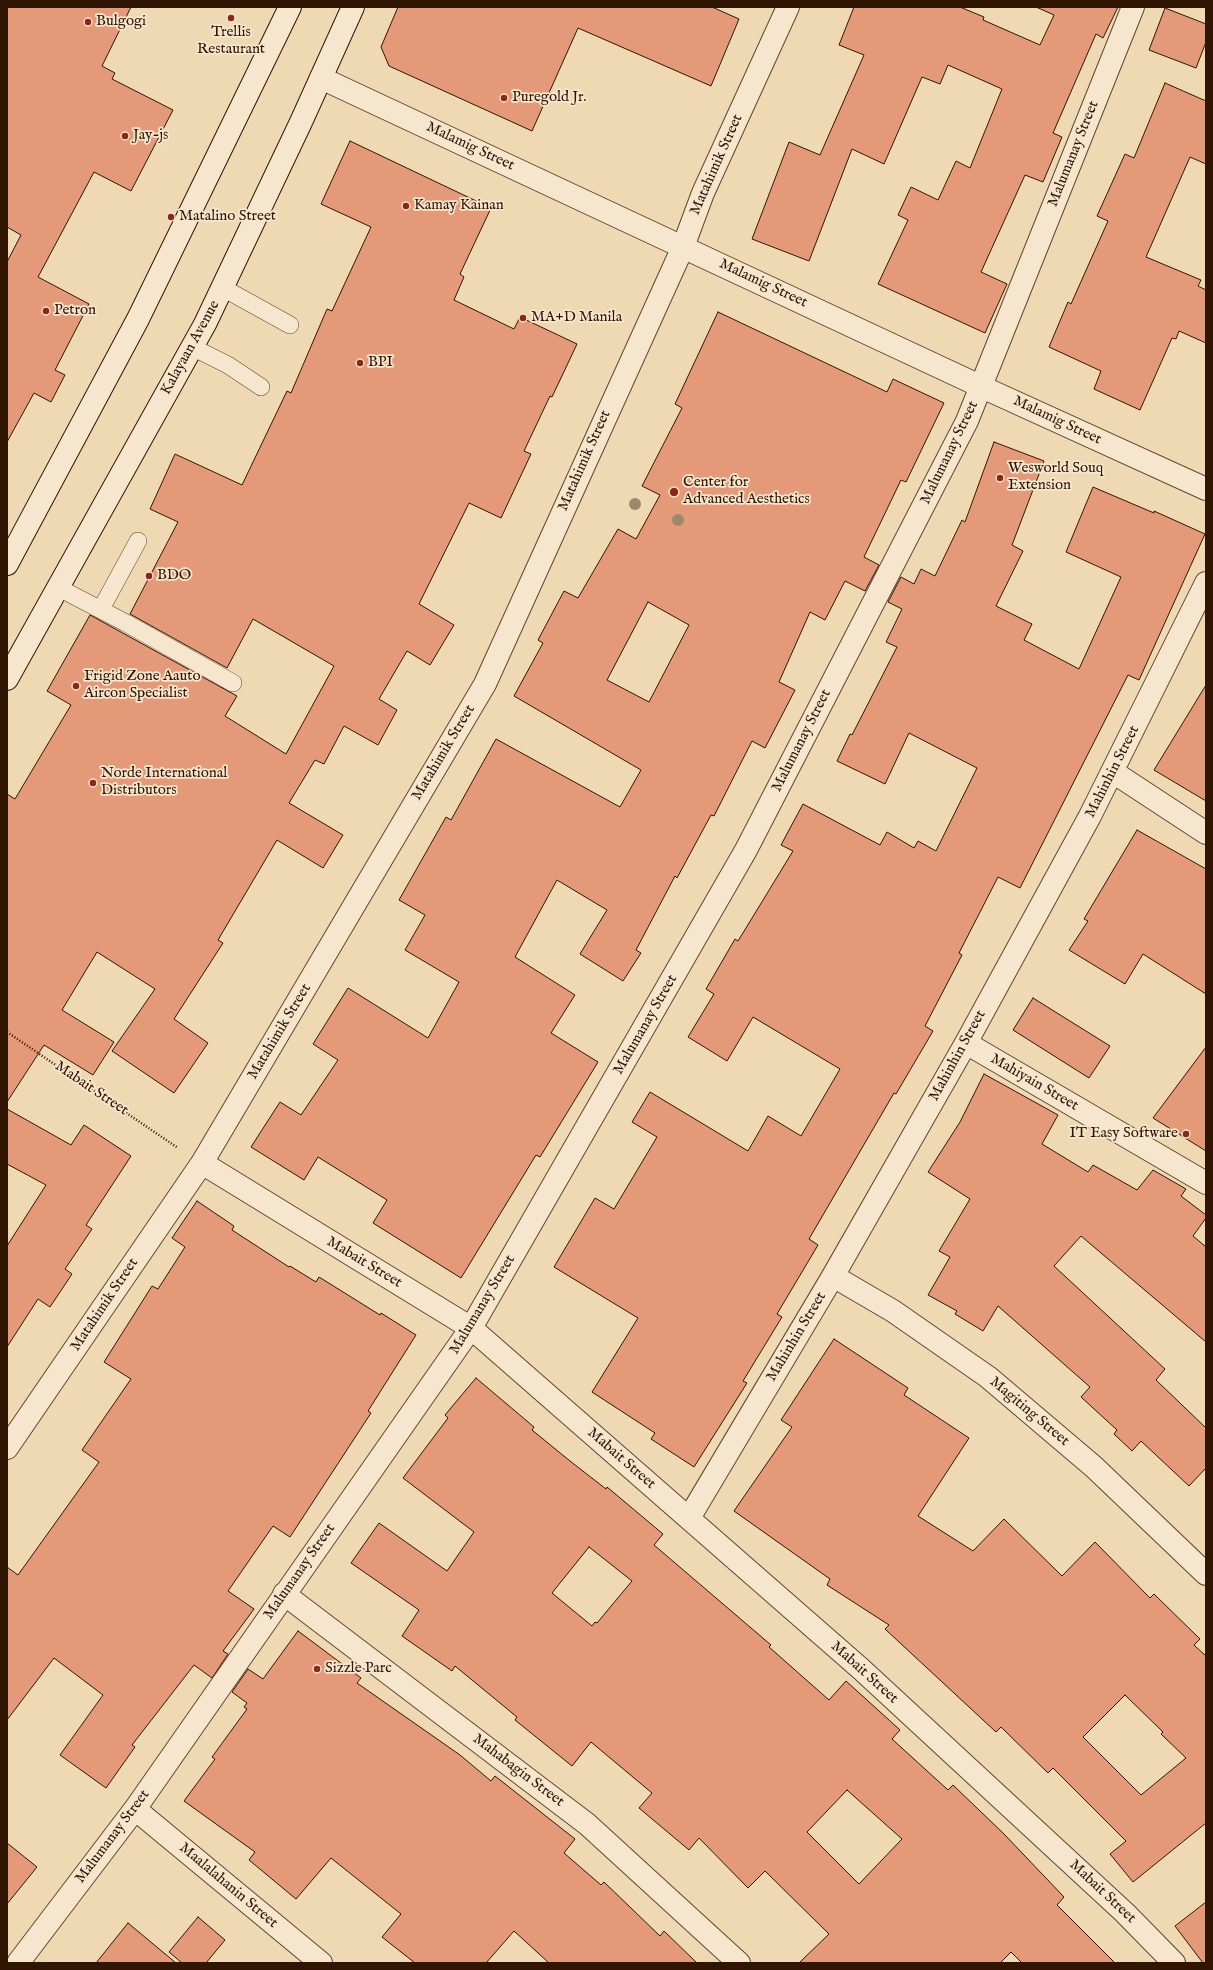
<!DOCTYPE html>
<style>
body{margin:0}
#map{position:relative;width:1213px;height:1970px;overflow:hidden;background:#efd9b2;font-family:"IM FELL English",serif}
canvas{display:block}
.frame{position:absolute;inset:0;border:8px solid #301503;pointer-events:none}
</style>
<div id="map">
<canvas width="1213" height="1970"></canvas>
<div class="frame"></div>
</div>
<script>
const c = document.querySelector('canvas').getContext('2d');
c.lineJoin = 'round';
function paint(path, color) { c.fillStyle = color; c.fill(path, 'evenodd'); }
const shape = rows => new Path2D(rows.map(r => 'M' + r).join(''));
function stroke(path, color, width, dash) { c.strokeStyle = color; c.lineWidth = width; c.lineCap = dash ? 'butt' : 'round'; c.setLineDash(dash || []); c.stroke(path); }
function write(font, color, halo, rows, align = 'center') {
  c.font = font + ' "IM FELL English",serif'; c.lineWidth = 3.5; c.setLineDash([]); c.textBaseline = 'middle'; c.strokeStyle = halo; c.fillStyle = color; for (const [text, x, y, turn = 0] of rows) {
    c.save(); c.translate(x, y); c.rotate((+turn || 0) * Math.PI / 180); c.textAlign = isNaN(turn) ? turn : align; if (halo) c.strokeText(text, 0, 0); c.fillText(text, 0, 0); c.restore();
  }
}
const building = shape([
 [7,7,131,7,102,66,115,73,112,79,173,110,131,191,94,172,38,277,89,304,55,370,65,375,51,402,34,393,7,442,7,262,21,235,7,227,7,7],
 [398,7,712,7,739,19,711,86,578,28,532,131,389,66,381,47,398,7],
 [854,7,960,7,984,17,983,20,1040,45,1054,15,1036,7,1118,7,1103,38,1096,34,1053,133,1062,137,1043,182,1025,175,981,272,1007,284,985,333,878,284,908,220,898,215,911,187,938,200,956,161,970,168,1002,89,948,65,940,84,922,77,884,164,852,149,809,261,752,239,789,142,820,155,864,55,839,45,854,7],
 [1165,8,1206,24,1206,42,1196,68,1149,50,1165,8],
 [1165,83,1206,101,1206,164,1190,157,1146,257,1201,280,1198,286,1206,290,1206,343,1179,331,1176,339,1172,338,1140,410,1094,389,1101,371,1049,347,1068,302,1071,304,1108,221,1097,216,1125,154,1134,158,1165,83],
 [350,141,491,208,460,274,464,277,454,300,514,329,520,317,577,344,552,397,550,396,524,451,531,454,501,518,469,503,419,604,454,625,430,665,407,651,379,699,397,710,378,745,344,726,324,764,315,760,289,803,343,835,323,868,277,840,218,940,223,943,174,1019,208,1043,174,1093,112,1051,155,989,97,952,62,1010,114,1042,93,1075,44,1045,7,1102,7,794,15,799,71,705,47,691,90,615,237,696,225,716,286,754,334,666,253,619,227,668,130,614,178,522,150,509,175,454,242,485,287,391,291,393,327,309,332,311,371,227,321,204,350,141],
 [718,312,887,392,893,379,944,403,906,482,901,480,864,557,879,565,865,591,845,581,825,620,810,612,779,682,795,690,765,748,752,741,714,816,711,815,677,878,675,876,636,950,641,953,623,981,580,954,607,910,557,880,515,957,575,995,551,1033,598,1062,540,1157,536,1155,461,1278,373,1223,387,1200,318,1157,304,1180,251,1147,280,1102,301,1115,338,1060,313,1044,348,988,428,1038,459,982,405,950,425,915,399,900,446,817,451,820,496,739,620,807,641,770,514,696,543,643,538,640,564,591,578,598,618,529,636,539,660,495,642,486,682,408,675,404,718,312],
 [648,602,689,625,649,702,607,680,648,602],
 [994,442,1044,461,1012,545,1023,551,996,606,1032,624,1024,640,1079,669,1121,577,1066,552,1093,487,1154,513,1154,511,1205,534,1139,680,1128,675,1020,888,998,877,959,953,962,955,925,1026,933,1031,896,1094,894,1093,809,1239,818,1245,777,1314,782,1317,743,1381,747,1383,694,1467,651,1439,655,1433,592,1392,638,1318,554,1267,595,1198,614,1209,657,1137,632,1122,650,1092,748,1151,768,1116,801,1136,840,1069,753,1017,727,1061,688,1037,714,994,706,989,735,939,738,941,793,851,781,845,803,804,880,845,887,832,914,848,918,841,936,851,977,768,909,733,885,784,837,761,850,734,852,735,897,647,886,642,902,609,888,602,901,577,914,584,921,569,935,576,962,520,965,522,994,442],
 [1206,685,1206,801,1154,770,1206,685],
 [1137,830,1206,869,1206,994,1143,954,1125,984,1069,950,1088,921,1084,919,1137,830],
 [1033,998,1110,1046,1089,1078,1013,1030,1033,998],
 [1206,1047,1206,1151,1153,1118,1206,1047],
 [984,1074,1058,1115,1042,1144,1088,1172,1093,1165,1137,1190,1153,1170,1186,1189,1181,1196,1206,1215,1206,1218,1193,1236,1206,1247,1206,1342,1081,1236,1054,1266,1165,1369,1156,1380,1206,1428,1206,1468,1189,1486,1141,1441,1132,1451,1114,1434,1117,1430,1081,1397,1090,1387,998,1306,983,1331,955,1314,957,1311,928,1295,950,1257,939,1251,970,1199,928,1172,960,1122,984,1074],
 [7,1109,71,1145,84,1125,131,1156,86,1225,92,1229,65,1269,72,1274,50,1307,38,1299,7,1347,7,1246,46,1185,7,1164,7,1109],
 [197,1201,234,1226,232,1230,289,1267,290,1266,316,1282,319,1277,380,1315,381,1313,416,1335,368,1411,371,1413,290,1537,273,1526,228,1591,254,1609,223,1651,228,1654,212,1678,194,1665,132,1745,135,1747,106,1788,60,1755,103,1695,54,1658,7,1720,7,1567,18,1575,99,1462,82,1450,131,1379,104,1362,152,1286,158,1289,185,1247,172,1238,197,1201],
 [834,1339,908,1388,904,1395,969,1438,918,1516,973,1551,1004,1519,1062,1576,1095,1542,1150,1598,1154,1594,1200,1639,1194,1645,1206,1656,1206,1823,1133,1882,1110,1854,1126,1841,1053,1768,1048,1773,1001,1727,996,1732,885,1629,889,1625,827,1585,830,1579,734,1511,792,1427,781,1420,834,1339],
 [1125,1695,1163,1732,1161,1734,1186,1758,1141,1795,1083,1737,1125,1695],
 [476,1378,534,1427,532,1430,570,1461,606,1489,607,1487,663,1534,654,1545,771,1645,769,1647,829,1700,846,1681,900,1730,892,1739,948,1790,953,1785,1004,1834,1064,1897,1057,1905,1115,1963,1022,1963,1011,1952,1000,1963,799,1963,829,1934,765,1871,748,1888,699,1838,689,1850,639,1808,652,1793,591,1742,572,1766,515,1720,517,1717,455,1666,452,1671,402,1636,419,1610,351,1563,379,1523,447,1571,474,1532,403,1478,448,1418,445,1415,476,1378],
 [589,1547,632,1581,597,1623,595,1622,592,1626,552,1593,589,1547],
 [847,1790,902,1839,859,1884,807,1832,847,1790],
 [298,1631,361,1678,357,1683,460,1755,491,1781,495,1776,575,1839,564,1853,601,1885,604,1882,660,1936,664,1931,697,1963,549,1963,514,1931,486,1963,415,1963,382,1937,401,1914,331,1858,296,1899,249,1860,255,1852,184,1801,215,1759,212,1757,247,1709,244,1707,247,1703,232,1692,248,1669,263,1679,298,1631],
 [7,1843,37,1867,7,1904,7,1843],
 [1206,1902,1206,1963,1203,1963,1175,1926,1206,1902],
 [198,1917,225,1940,206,1963,182,1963,169,1952,198,1917],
 [128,1923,176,1963,96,1963,128,1923]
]);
paint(building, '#e49a79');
stroke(building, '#301503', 1);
const lane = shape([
 [223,288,290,325],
 [192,347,228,365,261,387],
 [59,588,126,623,233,683],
 [101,609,138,541]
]);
const street = shape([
 [321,78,982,387,1206,489],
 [1113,772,1206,833],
 [966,1043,1206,1183],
 [202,1163,471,1328,861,1669,1125,1913,1174,1963],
 [833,1276,893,1311,988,1377,1094,1467,1206,1574],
 [7,1448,202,1163,485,684,683,247,703,193,788,7],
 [689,1518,833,1276,966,1043,1090,816,1206,583],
 [284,1594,587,1824,739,1963],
 [135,1809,321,1963],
 [18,1963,135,1809,471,1328,746,850,967,421,1133,7]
]);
const secondary = shape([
 [7,564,138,319,290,7],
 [7,679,205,324,301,122,353,7]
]);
stroke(lane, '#60462f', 18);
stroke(street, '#60462f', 24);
stroke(secondary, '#301503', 24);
stroke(shape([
 [7,1032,178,1148]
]), '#301503', 2.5, [1, 2]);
stroke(lane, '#f5e6cd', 17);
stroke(street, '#f5e6cd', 22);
stroke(secondary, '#f5e6cd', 22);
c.fillStyle = '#9c8969';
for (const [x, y] of [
 [635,504],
 [678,520]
]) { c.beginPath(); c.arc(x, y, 6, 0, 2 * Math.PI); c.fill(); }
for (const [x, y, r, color] of [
 [231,18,4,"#8f2418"],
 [88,22,4,"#8f2418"],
 [504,98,4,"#8f2418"],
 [125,136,4,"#8f2418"],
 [406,206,4,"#8f2418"],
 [171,217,4,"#8f2418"],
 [46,311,4,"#8f2418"],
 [523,318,4,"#8f2418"],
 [360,363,4,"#8f2418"],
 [1000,478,4,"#8f2418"],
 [674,492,5,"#8f2418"],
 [149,576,4,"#8f2418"],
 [76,686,4,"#8f2418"],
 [93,783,4,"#8f2418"],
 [1186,1134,4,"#8f2418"],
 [317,1669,4,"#8f2418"]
]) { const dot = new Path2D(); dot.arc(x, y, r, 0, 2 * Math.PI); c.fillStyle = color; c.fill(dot); stroke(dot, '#f5e6cd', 1.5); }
write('15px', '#301503', '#f5e6cd', [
 ["Bulgogi",96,22],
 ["Trellis",231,33,"center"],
 ["Restaurant",231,50,"center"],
 ["Puregold Jr.",512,98],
 ["Jay-js",133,136],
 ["Kamay Kainan",414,206],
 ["Matalino Street",179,217],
 ["Petron",54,311],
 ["MA+D Manila",531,318],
 ["BPI",368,363],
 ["Wesworld Souq",1008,469],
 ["Extension",1008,486],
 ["Center for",683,483],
 ["Advanced Aesthetics",683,500],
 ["BDO",157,576],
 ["Frigid Zone Aauto",84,677],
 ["Aircon Specialist",84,694],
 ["Norde International",101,774],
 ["Distributors",101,791],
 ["IT Easy Software",1178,1134,"right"],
 ["Sizzle Parc",325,1669]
], 'left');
write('15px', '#301503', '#f5e6cd', [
 ["Malamig Street",470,147,25],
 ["Malumanay Street",1074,154,-68],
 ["Matahimik Street",717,165,-66],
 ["Malamig Street",763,284,25],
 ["Kalayaan Avenue",191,348,-61],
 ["Malamig Street",1057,421,25],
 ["Malumanay Street",950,453,-64],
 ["Matahimik Street",585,461,-66],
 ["Malumanay Street",802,741,-63],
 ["Matahimik Street",444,753,-59],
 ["Mahinhin Street",1113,772,-63],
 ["Malumanay Street",646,1025,-60],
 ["Matahimik Street",280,1032,-59],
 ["Mahinhin Street",958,1056,-61],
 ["Mahiyain Street",1034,1083,30],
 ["Mabait Street",91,1089,34],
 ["Mabait Street",364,1263,31],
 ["Matahimik Street",105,1305,-56],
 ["Malumanay Street",483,1305,-59],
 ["Mahinhin Street",797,1337,-59],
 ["Magiting Street",1029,1412,40],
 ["Mabait Street",621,1459,41],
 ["Malumanay Street",300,1572,-55],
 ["Mabait Street",864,1673,42],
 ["Mahabagin Street",518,1771,37],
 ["Malumanay Street",113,1837,-53],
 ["Maalalahanin Street",228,1886,40],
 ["Mabait Street",1102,1892,43]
]);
</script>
